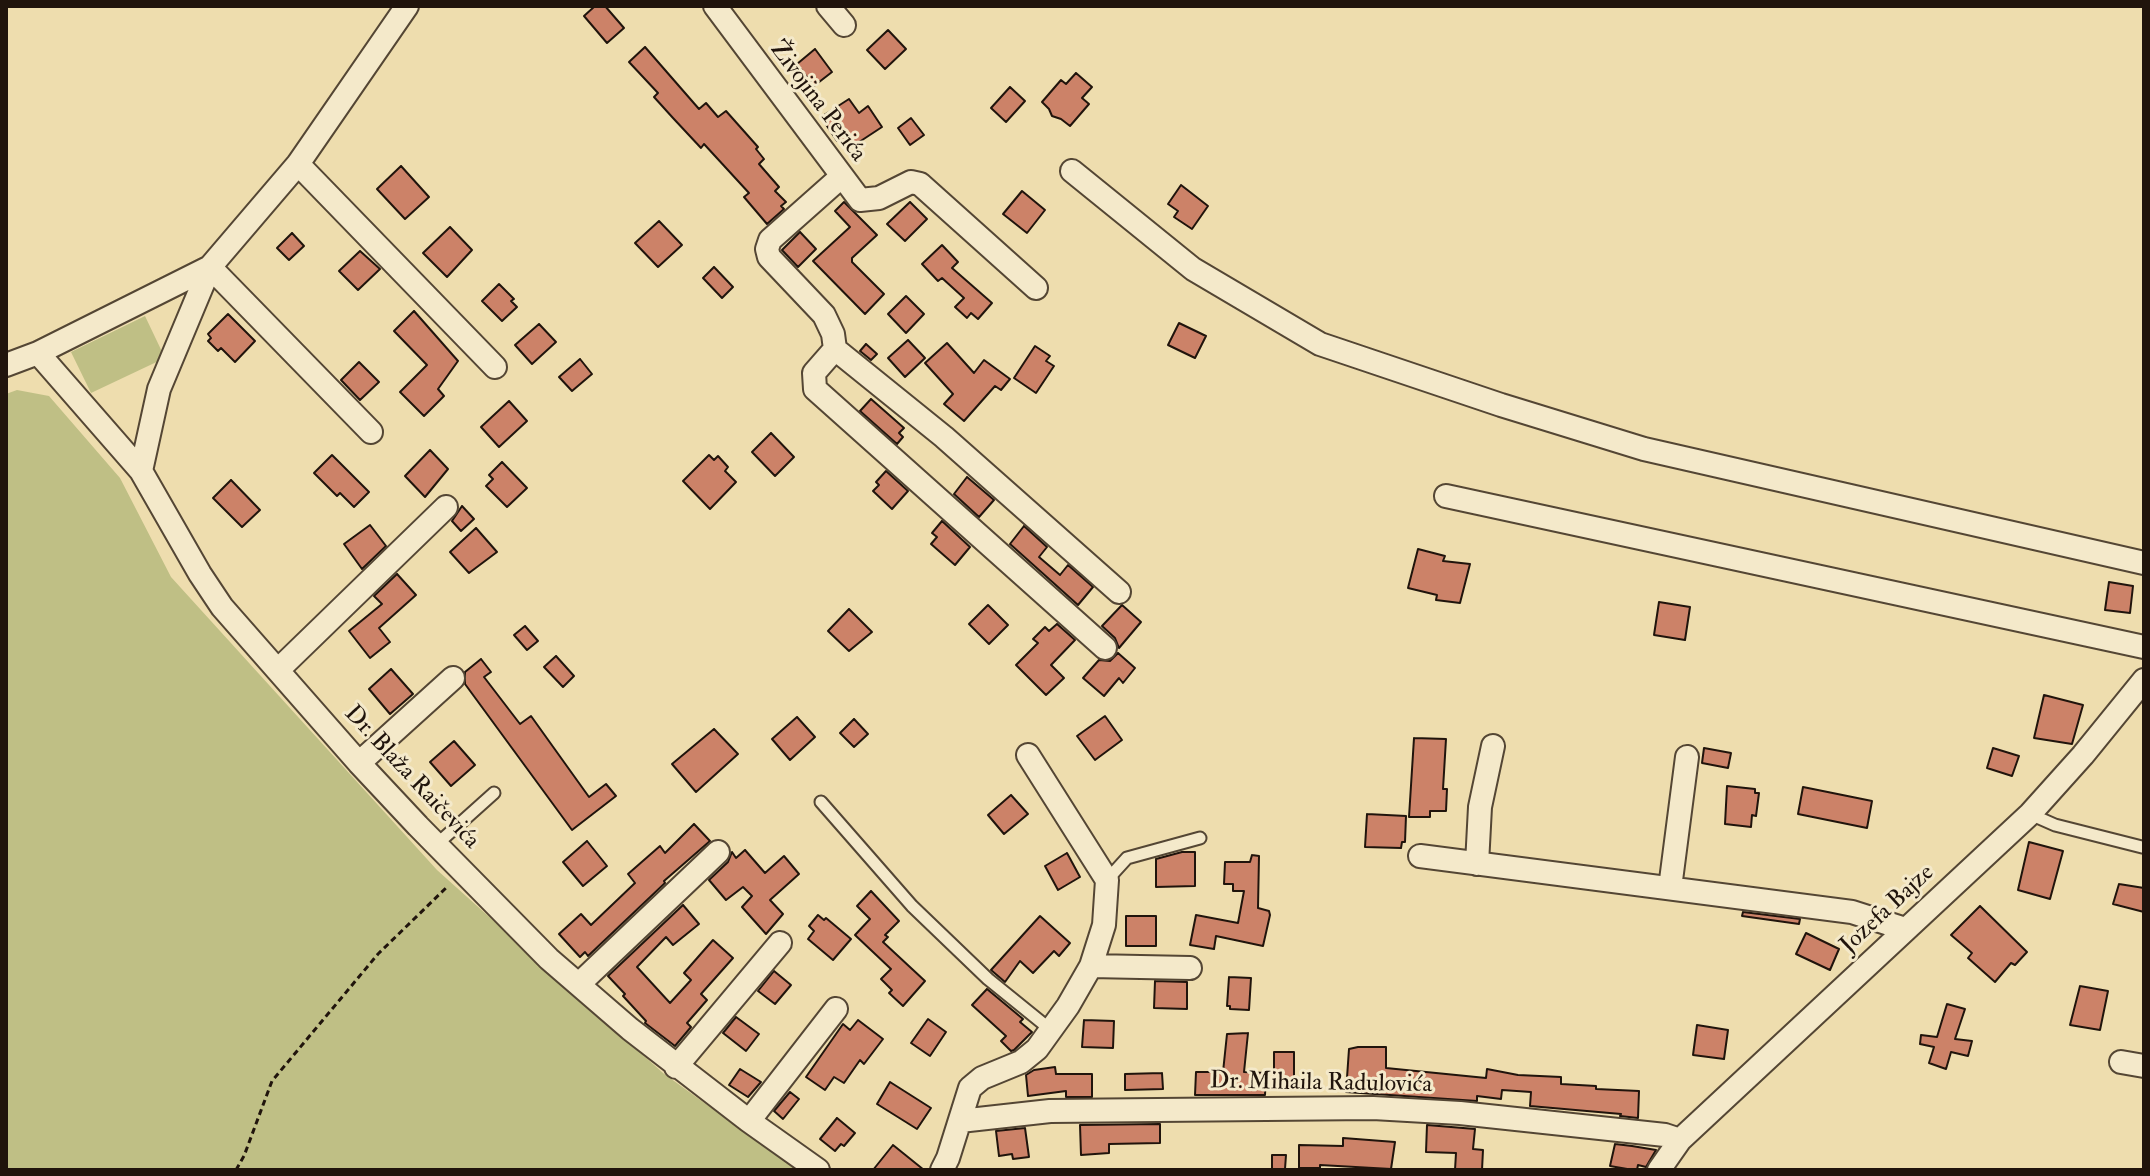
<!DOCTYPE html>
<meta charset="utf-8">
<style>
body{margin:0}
#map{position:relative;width:2150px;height:1176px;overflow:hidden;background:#eeddae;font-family:"IM FELL Double Pica",serif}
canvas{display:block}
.frame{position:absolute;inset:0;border:8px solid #20140c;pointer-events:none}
</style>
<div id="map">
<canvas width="2150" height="1176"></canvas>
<div class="frame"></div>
</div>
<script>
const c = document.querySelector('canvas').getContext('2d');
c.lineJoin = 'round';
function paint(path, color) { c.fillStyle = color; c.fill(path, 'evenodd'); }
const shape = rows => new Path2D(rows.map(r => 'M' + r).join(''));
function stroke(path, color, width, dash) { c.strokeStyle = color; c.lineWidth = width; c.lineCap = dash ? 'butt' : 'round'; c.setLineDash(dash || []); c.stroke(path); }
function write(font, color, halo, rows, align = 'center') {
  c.font = font + ' "IM FELL Double Pica",serif'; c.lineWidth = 6; c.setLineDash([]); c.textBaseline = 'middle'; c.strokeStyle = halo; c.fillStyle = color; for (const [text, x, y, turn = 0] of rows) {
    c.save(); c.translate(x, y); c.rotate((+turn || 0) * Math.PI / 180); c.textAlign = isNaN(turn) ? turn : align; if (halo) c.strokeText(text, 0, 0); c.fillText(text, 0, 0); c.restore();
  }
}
paint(shape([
 [145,316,165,358,91,393,71,352],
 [17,390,49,396,120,478,171,577,437,870,663,1073,797,1170,6,1170,6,394]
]), '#bfbf85');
const building = shape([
 [595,6,605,6,624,28,607,43,584,16,595,6],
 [888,30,906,49,885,69,867,50,888,30],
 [645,47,699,109,706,103,718,117,726,111,758,147,756,149,764,159,759,164,779,187,775,191,786,202,781,206,784,209,767,224,744,197,749,193,704,144,701,148,673,118,654,97,658,93,629,62,645,47],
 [815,49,832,72,814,86,797,64,815,49],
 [1076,73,1092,87,1082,98,1089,104,1070,126,1061,119,1052,116,1049,109,1042,102,1061,80,1066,84,1076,73],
 [1010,87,1025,101,1006,122,991,108,1010,87],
 [849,99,859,113,868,106,882,127,847,150,840,139,837,141,821,117,849,99],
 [911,118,924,135,910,145,898,128,911,118],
 [401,166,429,197,405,219,377,189,401,166],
 [1181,185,1208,206,1192,229,1174,217,1178,211,1168,204,1181,185],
 [1022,191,1045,210,1027,233,1003,214,1022,191],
 [844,202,877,235,852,258,852,262,884,294,865,314,813,261,850,227,835,211,844,202],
 [910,202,927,219,905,241,887,224,910,202],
 [659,221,682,245,658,267,635,243,659,221],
 [450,227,472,250,447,277,423,253,450,227],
 [800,232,816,249,798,267,782,250,800,232],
 [292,233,304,246,289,260,277,248,292,233],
 [942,245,958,262,952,268,992,303,978,319,971,313,967,318,955,307,964,298,942,278,938,281,922,264,942,245],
 [360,251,380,269,358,290,339,271,360,251],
 [714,267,733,287,722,298,703,278,714,267],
 [499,284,514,299,511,301,517,307,502,321,482,301,499,284],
 [906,296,924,314,906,333,888,314,906,296],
 [414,311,458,361,438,389,444,396,424,416,400,392,427,365,394,331,414,311],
 [228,314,255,341,235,362,221,348,218,351,208,341,211,338,208,334,228,314],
 [1179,323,1206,336,1195,358,1168,345,1179,323],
 [539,324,556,342,532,364,515,345,539,324],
 [908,340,925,358,905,377,888,358,908,340],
 [947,343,974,373,984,360,1010,379,1001,390,995,386,964,421,944,404,953,394,925,363,947,343],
 [866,344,877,354,871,360,860,351,866,344],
 [1035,346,1050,356,1046,361,1054,366,1036,393,1014,378,1035,346],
 [580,359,592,374,572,391,559,377,580,359],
 [359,362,379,382,360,400,341,380,359,362],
 [871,399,904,428,899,433,903,437,897,444,860,411,871,399],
 [509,401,527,421,499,447,481,427,509,401],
 [771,433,794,457,775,476,752,452,771,433],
 [430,450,448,469,425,497,405,476,430,450],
 [332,455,369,492,354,507,340,493,337,496,314,473,332,455],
 [709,455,714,460,718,456,728,467,725,471,736,482,710,509,683,481,709,455],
 [502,462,527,488,507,507,486,486,493,479,489,475,502,462],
 [886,471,908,491,892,509,873,491,879,485,876,482,886,471],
 [967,477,994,500,979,517,954,494,967,477],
 [231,480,260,510,242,527,213,498,231,480],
 [462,506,474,519,461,531,452,521,462,506],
 [942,521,970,547,955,565,931,544,937,537,932,533,942,521],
 [370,525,386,546,362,569,344,544,370,525],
 [1024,526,1047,547,1039,557,1060,575,1068,565,1093,587,1078,605,1010,544,1024,526],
 [476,528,497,552,469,573,450,552,476,528],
 [1418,549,1445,556,1443,561,1470,564,1460,603,1436,600,1437,595,1408,588,1418,549],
 [397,574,416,595,379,628,390,642,370,658,349,631,382,604,374,596,397,574],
 [2109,582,2133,586,2130,613,2105,610,2109,582],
 [1659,602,1690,607,1685,640,1654,635,1659,602],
 [988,605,1008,625,989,644,969,624,988,605],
 [1122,605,1141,622,1119,648,1115,638,1102,626,1122,605],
 [849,609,872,632,849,651,828,631,849,609],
 [1057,624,1075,640,1051,665,1064,678,1046,695,1016,665,1038,643,1033,639,1045,627,1049,631,1057,624],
 [525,626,538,641,527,650,514,635,525,626],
 [1118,653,1135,668,1123,683,1119,678,1104,696,1083,678,1099,660,1110,661,1118,653],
 [556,656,574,676,563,687,544,667,556,656],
 [481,659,491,672,484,677,520,724,531,716,589,797,606,784,616,796,572,830,465,684,465,672,481,659],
 [391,669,413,694,390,714,369,689,391,669],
 [2044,695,2083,705,2072,744,2034,738,2044,695],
 [1105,716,1122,740,1095,760,1077,736,1105,716],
 [797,717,815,737,790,760,772,739,797,717],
 [854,719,868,734,854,747,840,733,854,719],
 [714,729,738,754,696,792,672,764,714,729],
 [1414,738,1446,739,1443,789,1447,789,1446,811,1430,811,1430,817,1409,817,1414,738],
 [454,741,475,765,451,786,430,762,454,741],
 [1704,748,1731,753,1728,768,1702,763,1704,748],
 [1993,748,2019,756,2012,776,1987,768,1993,748],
 [1727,786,1755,789,1755,793,1759,793,1756,816,1752,815,1751,827,1725,824,1727,786],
 [1803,787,1872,801,1867,828,1798,814,1803,787],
 [1011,795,1028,814,1004,834,988,815,1011,795],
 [1367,814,1406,816,1405,842,1402,842,1401,848,1365,847,1367,814],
 [694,824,710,841,664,881,665,883,588,956,585,952,580,957,559,934,581,914,591,925,635,883,628,874,660,846,665,853,694,824],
 [587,841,607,866,583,886,563,862,587,841],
 [2029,842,2063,851,2050,899,2018,890,2029,842],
 [745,850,765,873,784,856,799,874,770,900,783,914,766,934,742,907,752,896,743,887,726,900,709,880,728,862,732,852,736,858,745,850],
 [1182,852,1195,852,1195,886,1156,887,1156,859,1182,852],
 [1067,853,1080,877,1058,890,1045,866,1067,853],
 [1252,855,1259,856,1258,908,1269,911,1270,915,1263,946,1216,936,1214,949,1190,945,1196,915,1238,923,1244,891,1233,891,1233,884,1224,884,1225,862,1250,862,1252,855],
 [2119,884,2144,888,2144,912,2113,904,2119,884],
 [871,891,899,921,885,935,888,937,883,942,925,981,903,1006,889,993,892,990,881,979,891,969,855,935,870,919,857,906,871,891],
 [683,905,699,924,673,945,666,937,637,967,670,1003,691,980,684,973,713,940,733,958,701,994,707,1000,687,1023,691,1027,675,1046,645,1023,646,1021,623,996,625,994,608,976,683,905],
 [1980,906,2027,952,2015,965,2011,963,1995,982,1968,958,1972,953,1951,935,1980,906],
 [1743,912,1800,919,1799,924,1742,916,1743,912],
 [818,915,824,920,826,918,851,939,833,960,808,939,814,931,809,926,818,915],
 [1040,916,1070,943,1059,956,1054,951,1033,973,1020,961,1005,982,991,970,1040,916],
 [1126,916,1156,916,1156,946,1126,946,1126,916],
 [1806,933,1839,949,1830,970,1796,954,1806,933],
 [774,971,791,985,775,1004,758,991,774,971],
 [1229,977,1251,978,1249,1010,1230,1009,1230,1006,1227,1006,1229,977],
 [1155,981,1187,982,1187,1009,1154,1008,1155,981],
 [2080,986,2108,991,2100,1030,2070,1025,2080,986],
 [987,989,1023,1019,1020,1022,1032,1032,1014,1050,1011,1051,1001,1041,1006,1036,972,1005,987,989],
 [1947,1004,1965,1009,1955,1039,1972,1041,1968,1056,1951,1052,1946,1069,1929,1063,1934,1047,1920,1044,1921,1035,1937,1037,1947,1004],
 [736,1017,759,1034,746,1051,723,1033,736,1017],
 [928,1019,946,1032,930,1056,911,1043,928,1019],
 [858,1020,883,1039,864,1064,860,1060,844,1083,834,1077,825,1090,806,1077,843,1024,850,1030,858,1020],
 [1084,1020,1114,1021,1113,1048,1082,1047,1084,1020],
 [1697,1025,1728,1030,1724,1059,1693,1055,1697,1025],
 [1248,1033,1244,1072,1266,1073,1265,1095,1195,1095,1196,1072,1223,1072,1227,1034,1248,1033],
 [1358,1047,1386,1047,1386,1068,1486,1078,1487,1069,1518,1075,1561,1077,1561,1084,1596,1086,1596,1089,1639,1091,1638,1118,1620,1116,1621,1114,1530,1106,1531,1092,1502,1090,1501,1099,1477,1096,1477,1101,1346,1092,1349,1049,1358,1047],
 [1274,1052,1294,1052,1294,1081,1274,1081,1274,1052],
 [1055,1067,1056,1074,1092,1074,1092,1097,1066,1097,1066,1091,1028,1096,1026,1075,1034,1070,1055,1067],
 [740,1069,761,1082,748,1097,729,1085,740,1069],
 [1162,1073,1163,1089,1125,1090,1125,1074,1162,1073],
 [890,1082,931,1108,917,1129,877,1104,890,1082],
 [790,1092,799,1099,783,1119,774,1111,790,1092],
 [837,1118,855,1133,844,1146,841,1144,835,1151,820,1139,837,1118],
 [1160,1124,1160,1143,1109,1144,1109,1153,1081,1155,1080,1125,1160,1124],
 [1427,1125,1475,1129,1473,1149,1483,1150,1482,1170,1455,1170,1456,1153,1426,1152,1427,1125],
 [1025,1128,1029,1157,1013,1159,1012,1154,999,1156,996,1131,1025,1128],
 [1343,1138,1395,1142,1391,1169,1320,1165,1320,1168,1299,1168,1299,1145,1343,1146,1343,1138],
 [1615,1144,1632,1146,1656,1150,1646,1167,1638,1165,1637,1170,1633,1170,1610,1166,1615,1144],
 [893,1145,924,1170,873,1170,893,1145],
 [1272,1155,1286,1155,1285,1169,1272,1169,1272,1155]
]);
paint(building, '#cc8268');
stroke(building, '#20140c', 2);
const lane = shape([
 [821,802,912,906,988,979,1051,1030],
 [2030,814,2055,825,2142,847],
 [436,845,494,793],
 [1107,880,1127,858,1200,838]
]);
const street = shape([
 [715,6,860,200,879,198,911,182,920,184,1036,288],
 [828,6,844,25],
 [298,164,495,367],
 [1072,171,1193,269,1320,344,1501,405,1644,449,2144,563],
 [841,177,770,240,767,249,769,257,824,315,833,334,835,349,944,437,1119,592],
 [210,267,371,432],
 [835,349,814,373,815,389,1105,648],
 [38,353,141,471,200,574,222,607,359,763,418,826,549,959,630,1029,749,1121,818,1170],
 [6,365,38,353,210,267],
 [141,471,159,389,210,267,298,164,407,6],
 [1446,496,2144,647],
 [278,670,446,507],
 [359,763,453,678],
 [1420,856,1852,912,1905,929],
 [1477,864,1480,807,1493,746],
 [1670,888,1687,757],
 [1091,966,1190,968],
 [579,984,718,852],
 [2121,1062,2144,1066],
 [676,1067,780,943],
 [749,1121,836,1009],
 [960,1121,1050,1111,1373,1108,1460,1113,1665,1135,1680,1140],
 [942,1170,948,1158,970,1088,982,1078,1021,1062,1037,1049,1068,1006,1091,966,1104,925,1107,880,1028,755],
 [1659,1170,1680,1140,2030,814,2083,755,2144,680]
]);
stroke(lane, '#544634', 15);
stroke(street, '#544634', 26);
stroke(shape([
 [236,1170,244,1156,272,1081,378,954,448,886]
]), '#20140c', 3, [6, 4]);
stroke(lane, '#f4e9ca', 11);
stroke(street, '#f4e9ca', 22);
write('24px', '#20140c', '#f4e9ca', [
 ["Živojina Perića",817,102,53],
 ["Dr. Blaža Raičevića",411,778,47],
 ["Jozefa Bajze",1888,910,-43],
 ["Dr. Mihaila Radulovića",1321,1084,1]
]);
</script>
